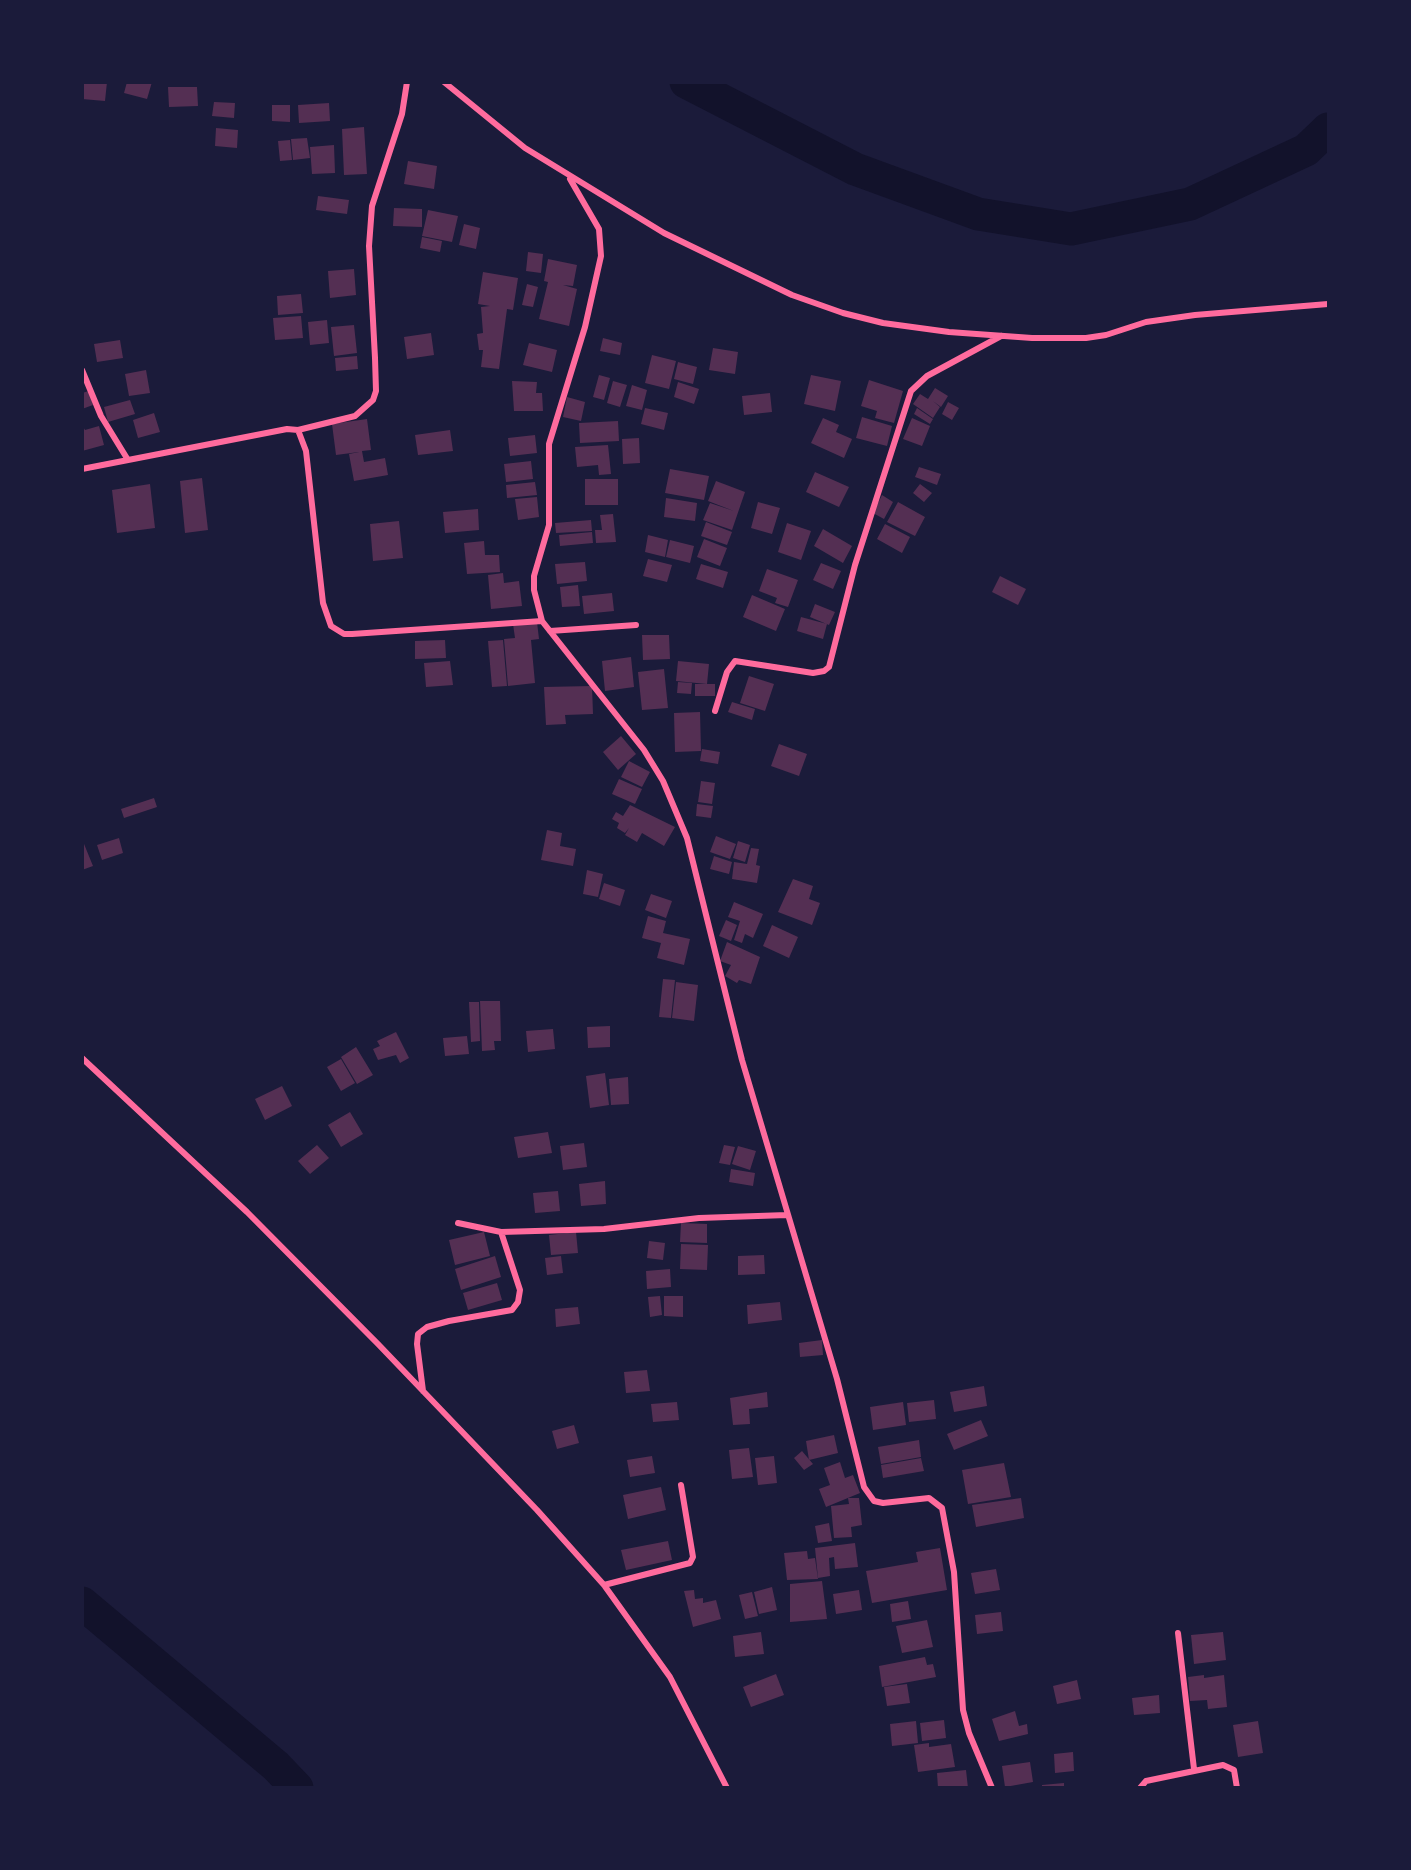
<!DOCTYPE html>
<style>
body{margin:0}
#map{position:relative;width:1411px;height:1870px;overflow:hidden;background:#1b1b3a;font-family:"PT Sans Narrow",sans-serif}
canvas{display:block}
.frame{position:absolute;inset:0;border:84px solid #1b1b3a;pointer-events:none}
</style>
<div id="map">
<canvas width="1411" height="1870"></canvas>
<div class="frame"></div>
</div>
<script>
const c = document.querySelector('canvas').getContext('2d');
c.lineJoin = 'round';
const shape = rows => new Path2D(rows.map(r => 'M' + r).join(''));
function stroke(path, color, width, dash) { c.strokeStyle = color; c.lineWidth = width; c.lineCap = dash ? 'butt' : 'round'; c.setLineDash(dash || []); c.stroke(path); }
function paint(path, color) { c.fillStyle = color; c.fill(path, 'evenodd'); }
stroke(shape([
 [686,82,855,169,978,214,1071,229,1190,204,1306,150,1328,129],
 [82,1603,276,1766,297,1788]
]), '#12122b', 33);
paint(shape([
 [82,82,107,82,105,101,82,99],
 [127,82,152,82,147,99,124,93],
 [168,87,197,87,198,106,169,107],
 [214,102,235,103,234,118,212,116],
 [329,103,330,121,299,123,298,105],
 [272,105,290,105,290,122,272,121],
 [364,127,367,174,344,175,342,129],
 [216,128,238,130,237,148,215,146],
 [307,138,310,158,293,160,291,139],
 [290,140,292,160,280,161,278,141],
 [334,145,335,173,312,174,310,147],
 [408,161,437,166,434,189,404,184],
 [318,196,349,200,347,214,316,210],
 [394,208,422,209,422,227,393,226],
 [428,210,458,216,452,242,422,236],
 [464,224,480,228,476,249,459,245],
 [422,237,442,241,440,252,420,248],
 [528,252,543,254,541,273,526,271],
 [548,259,577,265,573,286,563,285,577,289,569,326,539,319,548,282,544,281],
 [354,269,356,295,330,298,328,271],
 [483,272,518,278,513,310,507,309,499,369,481,367,483,350,479,350,477,334,483,333,481,307,490,306,478,304],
 [527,284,538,287,533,307,522,305],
 [301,294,303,313,278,315,277,296],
 [301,316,303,338,275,340,273,318],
 [327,320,329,343,310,345,308,322],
 [354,325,357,353,334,356,331,327],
 [431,333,434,355,407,359,404,337],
 [603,338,622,343,620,355,600,351],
 [120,340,123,358,97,362,94,344],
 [529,343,557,350,552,372,523,365],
 [713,348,738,352,735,374,709,370],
 [652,355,676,361,669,389,645,383],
 [357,356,358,369,336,371,335,358],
 [678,362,697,367,693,384,674,379],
 [146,370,150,393,129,396,125,374],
 [599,375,610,378,604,400,593,397],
 [811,375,841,381,835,411,804,404],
 [869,380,903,391,894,423,875,418,877,411,861,406],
 [512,381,537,382,536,393,542,393,543,411,514,411],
 [613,381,627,385,620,407,607,403],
 [678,382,699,389,694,404,674,397],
 [632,385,647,390,642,410,626,406],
 [935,388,948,396,941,407,933,401,940,407,933,418,913,404,920,394,928,399],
 [89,391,93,405,82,409,82,393],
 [770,393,772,412,744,415,742,396],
 [567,397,585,402,581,421,563,417],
 [130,400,135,414,108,422,104,407],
 [948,402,959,408,952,420,942,414],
 [645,408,668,413,664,430,641,424],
 [917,408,933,419,930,424,914,414],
 [154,413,160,432,138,438,133,420],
 [862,417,892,426,887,446,856,438],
 [823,418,839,425,836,432,852,439,844,458,811,443],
 [912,418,930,426,922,446,903,439],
 [367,419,371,450,362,451,364,462,385,458,388,475,354,481,349,454,359,452,336,455,332,424],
 [618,421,619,441,580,443,579,423],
 [82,425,85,430,99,426,104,445,82,451],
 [450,430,453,451,418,455,415,435],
 [535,435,537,453,510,456,508,438],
 [639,438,640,463,623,464,622,439],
 [608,445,611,474,599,475,598,465,577,467,575,447],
 [531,461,533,479,506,482,504,464],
 [919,467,941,474,937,485,915,477],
 [670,469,709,476,704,500,665,493],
 [815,472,849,487,839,507,806,492],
 [202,478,208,530,185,533,180,481],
 [585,479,618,479,618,505,585,505],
 [716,481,745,492,732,530,703,520,710,503,734,511,708,501],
 [535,482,537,495,507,498,506,485],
 [150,484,155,528,117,533,112,490],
 [920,484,932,493,924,502,913,493],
 [882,495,893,502,884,519,873,513],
 [537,497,539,517,518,520,515,499],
 [666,498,697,503,695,521,664,517],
 [758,502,780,508,772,534,751,528],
 [898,502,925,517,915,536,887,522],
 [478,509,479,530,445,533,443,512],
 [613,514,616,542,596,543,595,530,602,530,600,515],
 [591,520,592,531,556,533,555,523],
 [399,521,403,558,373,561,370,524],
 [706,522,732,532,727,545,701,536],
 [787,523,811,531,801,560,778,552],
 [885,524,910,537,902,553,877,539],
 [823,529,852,546,843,563,814,546],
 [592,532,593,543,560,546,559,535],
 [648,535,668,540,665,557,645,552],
 [704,539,727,548,720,566,697,557],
 [670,540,694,546,690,563,666,557],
 [484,541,485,555,499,555,500,572,467,574,464,543],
 [648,559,672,565,667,582,643,576],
 [585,562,587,581,557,584,555,564],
 [821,563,841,571,833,589,813,580],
 [701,564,728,572,723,588,696,579],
 [767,569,798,580,788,607,775,603,777,598,759,591],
 [503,573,504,583,519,581,522,606,491,609,488,575],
 [1000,576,1026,589,1018,605,992,592],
 [578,585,580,606,562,607,560,587],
 [612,593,614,611,584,614,582,596],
 [752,595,785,609,776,631,743,617],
 [815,604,835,612,829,625,810,617],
 [801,617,827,624,823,639,797,631],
 [537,622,539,639,531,640,535,683,508,686,504,639,515,638,513,624],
 [642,635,669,635,670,659,643,660],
 [445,640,446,658,415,659,415,641],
 [503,640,507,686,492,687,488,641],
 [631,657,634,687,605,691,602,661],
 [450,661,453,685,426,687,424,663],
 [678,661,709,664,707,684,676,681],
 [664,669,668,708,642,710,638,672],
 [749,676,774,684,765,711,740,703],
 [678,682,692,683,691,694,677,693],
 [695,684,715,684,715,696,695,696],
 [592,686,593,714,565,715,566,724,546,725,544,687],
 [732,702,755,709,752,720,728,712],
 [700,712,701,751,675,752,674,713],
 [621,736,636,754,618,770,603,752],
 [779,744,807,754,799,776,771,766],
 [702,749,720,752,718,764,700,761],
 [629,761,650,772,642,787,621,777],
 [619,779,642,789,635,804,612,794],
 [701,781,715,783,712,804,698,802],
 [154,798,157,807,124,818,121,809],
 [697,804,713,806,711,818,696,816],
 [630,805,675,827,664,846,642,833,637,842,625,835,629,828,625,833,617,828,619,823,612,819,616,812,623,816],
 [547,830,562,833,560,846,576,849,573,866,541,860],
 [716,836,736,844,730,859,710,852],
 [119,838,123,853,102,860,97,845],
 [82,839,93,866,82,870],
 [738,841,750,845,745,862,733,858],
 [751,848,759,849,756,865,760,866,757,883,732,879,734,862,747,864],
 [714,856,732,862,729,874,710,869],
 [587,870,603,874,598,897,583,894],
 [793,879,813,886,809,899,820,903,812,925,778,912],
 [604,883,625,890,620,906,599,899],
 [651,894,672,901,666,918,645,910],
 [734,902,763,914,753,938,745,934,742,943,734,940,740,921,728,917],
 [648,916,666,921,663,933,690,939,684,965,657,958,661,943,642,938],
 [726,920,737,925,731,941,719,936],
 [772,925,798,937,789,958,763,946],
 [727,942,760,957,751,984,739,980,737,983,725,976,731,965,720,961],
 [663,979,675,980,671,1018,659,1017],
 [676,982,698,985,694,1021,672,1018],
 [480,1001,500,1001,501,1041,494,1041,495,1050,482,1051],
 [469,1002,479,1002,480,1041,471,1042],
 [610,1026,610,1047,588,1048,587,1027],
 [553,1029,555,1049,528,1052,526,1031],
 [396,1032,409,1058,400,1063,396,1055,378,1060,373,1049,380,1046,377,1041],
 [467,1036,469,1054,445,1056,443,1038],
 [356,1047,373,1075,357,1084,341,1057],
 [341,1059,355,1083,341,1091,327,1067],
 [605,1073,609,1105,590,1108,586,1076],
 [628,1077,629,1104,611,1105,609,1079],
 [282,1086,292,1106,265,1120,255,1099],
 [350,1112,363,1134,341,1147,328,1125],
 [548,1132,552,1153,518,1158,514,1137],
 [584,1143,587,1167,563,1170,560,1146],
 [317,1145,329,1158,310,1174,298,1161],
 [724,1145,735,1147,730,1165,719,1163],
 [738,1146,756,1151,750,1170,732,1164],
 [731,1169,755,1173,753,1186,729,1182],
 [605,1181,606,1204,581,1206,579,1184],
 [558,1191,560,1211,535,1213,533,1193],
 [681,1223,707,1224,707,1243,680,1242],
 [484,1232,490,1256,455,1265,449,1240],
 [576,1232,578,1253,551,1255,549,1235],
 [649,1241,665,1243,663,1260,647,1258],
 [681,1244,708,1245,707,1270,680,1269],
 [764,1255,765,1274,738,1275,738,1256],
 [495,1256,501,1277,461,1290,455,1269],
 [561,1256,563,1273,547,1275,545,1258],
 [670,1269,671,1287,647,1289,646,1271],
 [497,1283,502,1300,468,1310,463,1293],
 [660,1296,662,1315,650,1317,648,1297],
 [664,1296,683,1296,683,1317,664,1316],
 [780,1302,782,1320,748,1324,747,1305],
 [578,1307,580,1324,556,1327,555,1309],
 [822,1340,823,1355,800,1357,799,1343],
 [647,1370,650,1391,626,1393,624,1372],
 [984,1386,987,1406,954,1412,950,1392],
 [767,1392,768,1407,749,1409,750,1424,733,1425,730,1398],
 [934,1400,936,1419,909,1422,907,1403],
 [677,1402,679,1420,653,1422,651,1404],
 [903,1402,906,1425,873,1430,870,1407],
 [981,1420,988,1436,954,1450,947,1434],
 [574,1425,579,1443,557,1449,552,1431],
 [834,1435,838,1453,809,1460,806,1441],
 [919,1440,921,1457,881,1464,878,1447],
 [749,1448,753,1477,732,1479,729,1450],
 [802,1451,813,1464,804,1470,794,1458],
 [652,1456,655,1473,630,1477,627,1460],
 [774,1456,777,1483,758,1485,755,1458],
 [921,1458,924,1471,883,1478,881,1465],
 [840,1462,845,1478,853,1475,860,1493,826,1507,819,1489,830,1485,824,1468],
 [1004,1463,1011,1497,968,1504,962,1470],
 [661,1487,666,1510,628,1519,623,1495],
 [848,1498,859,1498,862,1525,851,1527,852,1537,834,1538,831,1506,849,1504],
 [1021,1498,1024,1518,976,1527,972,1505],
 [829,1523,832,1541,818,1543,815,1526],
 [668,1541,672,1560,626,1570,621,1550],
 [855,1543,858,1567,835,1569,834,1557,829,1558,830,1576,818,1578,815,1548],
 [940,1548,947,1590,872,1603,866,1571,918,1562,916,1552],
 [807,1551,808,1559,815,1558,818,1579,787,1580,784,1553],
 [996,1569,1000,1590,975,1594,971,1573],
 [822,1581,827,1619,790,1622,790,1584],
 [772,1587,777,1610,759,1614,754,1592],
 [694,1590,695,1599,703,1598,703,1603,716,1600,721,1619,693,1627,684,1591],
 [859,1590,862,1610,836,1614,833,1594],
 [752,1592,758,1616,745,1619,739,1595],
 [908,1601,911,1619,892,1622,890,1604],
 [1001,1612,1003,1631,977,1634,975,1615],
 [927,1620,933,1647,902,1653,896,1626],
 [761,1632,764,1654,735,1657,733,1636],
 [1223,1632,1226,1660,1194,1664,1191,1635],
 [925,1657,927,1665,933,1664,936,1677,882,1687,879,1666],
 [776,1674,784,1695,751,1707,743,1687],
 [1204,1675,1204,1678,1224,1675,1227,1707,1208,1709,1207,1700,1190,1701,1188,1677],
 [1077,1680,1081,1699,1057,1704,1053,1686],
 [907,1684,910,1703,887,1706,884,1687],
 [1159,1695,1160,1713,1134,1715,1132,1698],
 [1015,1711,1019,1726,1027,1724,1028,1734,999,1741,992,1719],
 [944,1720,946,1738,922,1741,920,1723],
 [916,1721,918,1743,892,1746,890,1724],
 [1258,1721,1263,1753,1238,1757,1233,1725],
 [929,1743,929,1747,951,1744,955,1767,918,1772,914,1745],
 [1073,1752,1074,1771,1055,1773,1054,1754],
 [1030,1762,1033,1782,1005,1787,1002,1766],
 [966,1770,968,1788,938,1788,937,1773],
 [1064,1783,1064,1788,1042,1788,1042,1785]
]), '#542f53');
stroke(shape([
 [444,82,525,148,664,233,792,295,843,313,883,323,949,332,1032,338,1086,338,1106,335,1146,322,1195,315,1328,304],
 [82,370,101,416,128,460],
 [298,430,355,416,373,400,376,391,375,358,369,246,372,206,402,114,407,82],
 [82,469,287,429,298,430,306,451,323,603,331,626,344,634,352,634,542,621,644,750,663,781,687,838,742,1060,837,1379,864,1487,874,1501,883,1503,929,1498,942,1508,954,1572,963,1710,969,1733,992,1788],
 [542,621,534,590,534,576,549,525,549,444,585,327,601,256,599,229,570,179],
 [550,631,636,625],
 [715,711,727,672,735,661,813,673,824,671,829,667,855,565,911,391,927,376,1001,336],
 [82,1058,247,1212,378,1344,537,1510,604,1585,670,1677,727,1788],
 [458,1223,501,1232,604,1229,699,1218,787,1215],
 [423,1391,417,1344,418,1334,427,1327,449,1321,512,1310,518,1302,520,1290,501,1232],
 [604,1585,690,1563,693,1557,681,1485],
 [1178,1633,1194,1769],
 [1140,1788,1146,1781,1223,1765,1234,1770,1237,1788]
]), '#ff6b9d', 6);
</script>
